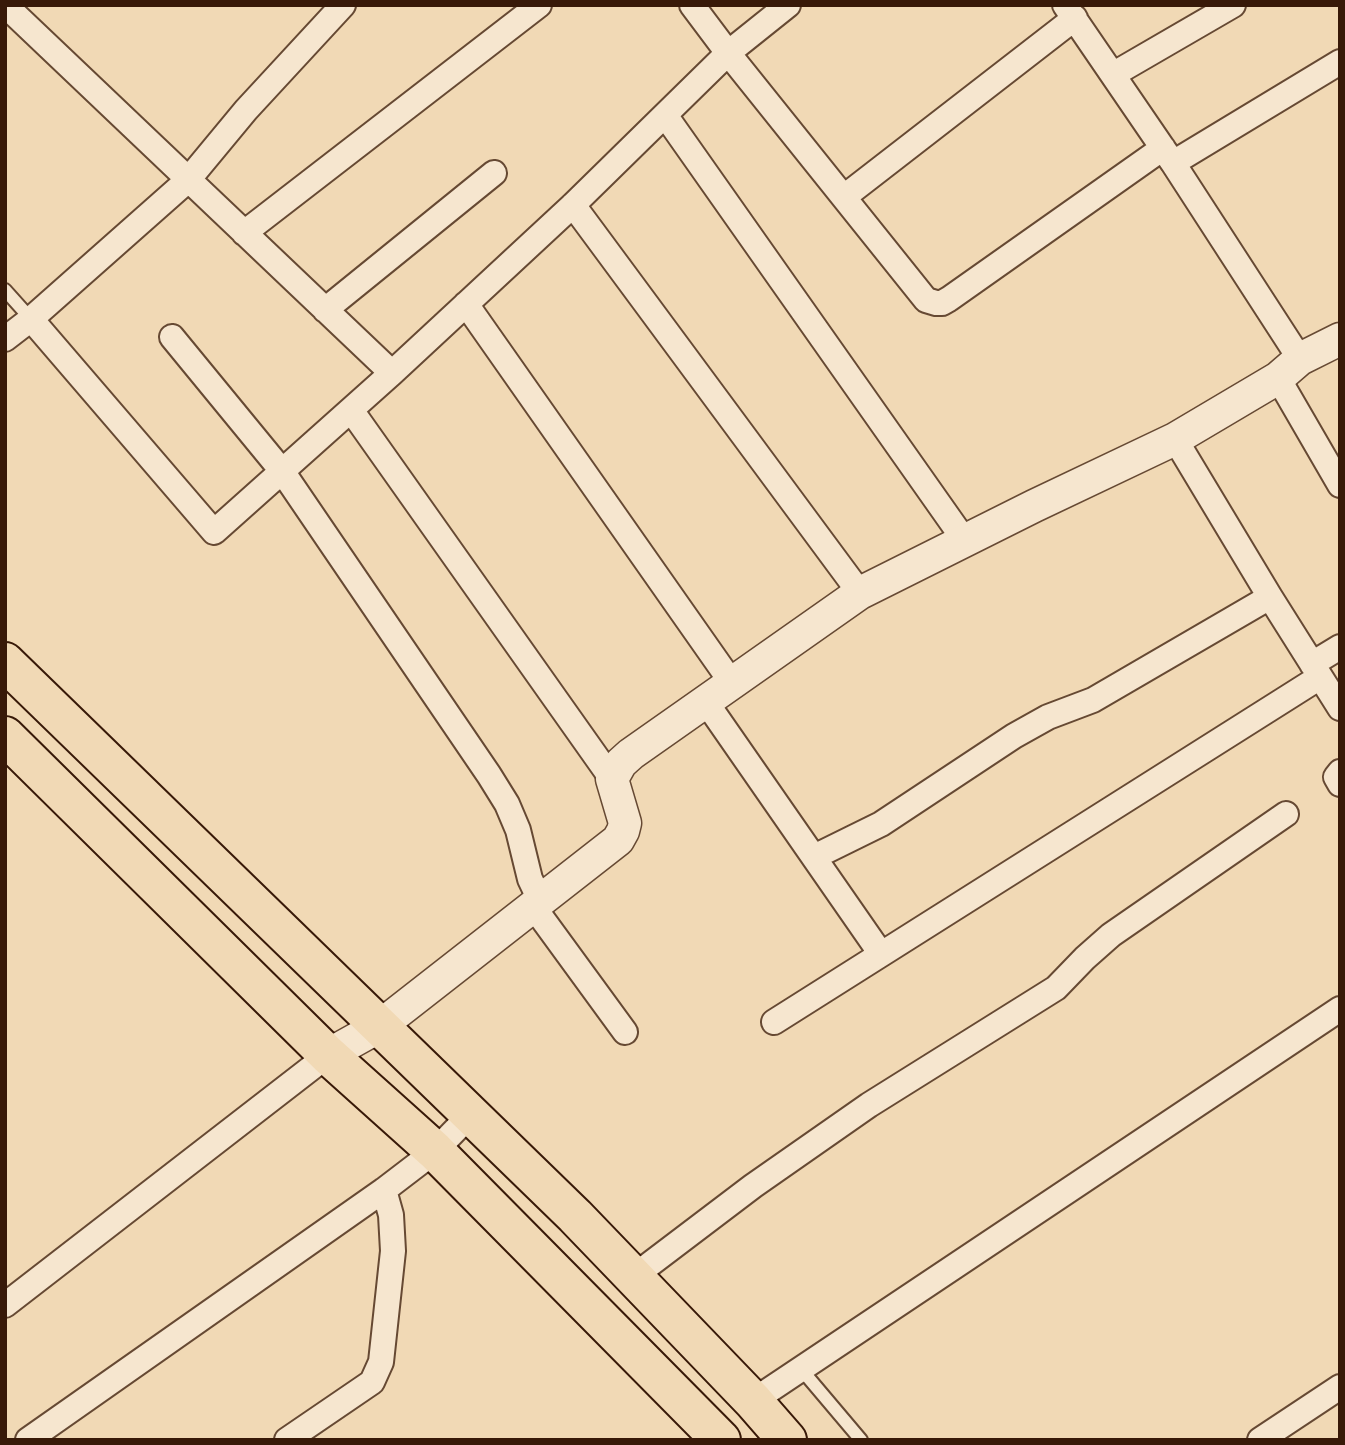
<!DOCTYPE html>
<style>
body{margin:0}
#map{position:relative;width:1345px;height:1445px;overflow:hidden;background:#f1d9b5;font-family:Vollkorn,serif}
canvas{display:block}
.frame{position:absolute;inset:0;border:7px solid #381908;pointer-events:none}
</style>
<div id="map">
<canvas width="1345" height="1445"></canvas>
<div class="frame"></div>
</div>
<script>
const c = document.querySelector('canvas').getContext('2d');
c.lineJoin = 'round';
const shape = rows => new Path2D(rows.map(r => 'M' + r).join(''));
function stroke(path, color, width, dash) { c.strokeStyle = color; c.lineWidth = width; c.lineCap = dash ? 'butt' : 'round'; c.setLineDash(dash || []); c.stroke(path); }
const service = shape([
 [5,290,31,319],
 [801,1369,861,1440]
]);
const minor = shape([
 [5,5,392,373],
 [788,5,728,53,926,300,936,303,942,303,949,299,1163,148],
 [1065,5,1173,163,1300,359],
 [1114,74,1233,5],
 [665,115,965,541],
 [1173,163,1340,62],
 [844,197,1075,18],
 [573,205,860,593],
 [244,233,539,5],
 [466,304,732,683],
 [325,310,494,173],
 [31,319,214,532,392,373,573,205,728,53,692,5],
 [172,337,282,471,489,775,507,804,518,830,530,879,540,900],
 [5,339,31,319,188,180,246,110,343,5],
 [1278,378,1340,485],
 [351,410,612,779],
 [1175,439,1270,597],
 [1312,664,1340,647],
 [706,702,881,954],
 [1340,772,1336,777,1340,784],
 [814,857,881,824,1014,736,1048,717,1093,700,1270,597,1340,708],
 [533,906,625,1032],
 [774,1022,1320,677],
 [633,1277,753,1186,869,1105,1056,988,1085,958,1111,935,1286,814],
 [5,1305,328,1055],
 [753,1401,1340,1009],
 [28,1440,384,1190,435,1151,470,1115],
 [287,1440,372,1382,381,1362,393,1251,391,1215,384,1190],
 [1260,1440,1340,1387]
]);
const tertiary = shape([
 [328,1055,380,1026,618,840,623,831,625,823,612,779,621,763,631,754,860,593,1034,506,1175,439,1278,378,1300,359,1340,339]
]);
const primary = shape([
 [5,662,575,1216,753,1401,787,1440],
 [5,736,328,1055,435,1151,721,1440]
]);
stroke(service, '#664933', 16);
stroke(minor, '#664933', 28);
stroke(tertiary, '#664933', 35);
stroke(primary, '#381908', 42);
stroke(service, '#f6e6cf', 12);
stroke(minor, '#f6e6cf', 24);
stroke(tertiary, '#f6e6cf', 32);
stroke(primary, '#f1d9b5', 38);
</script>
